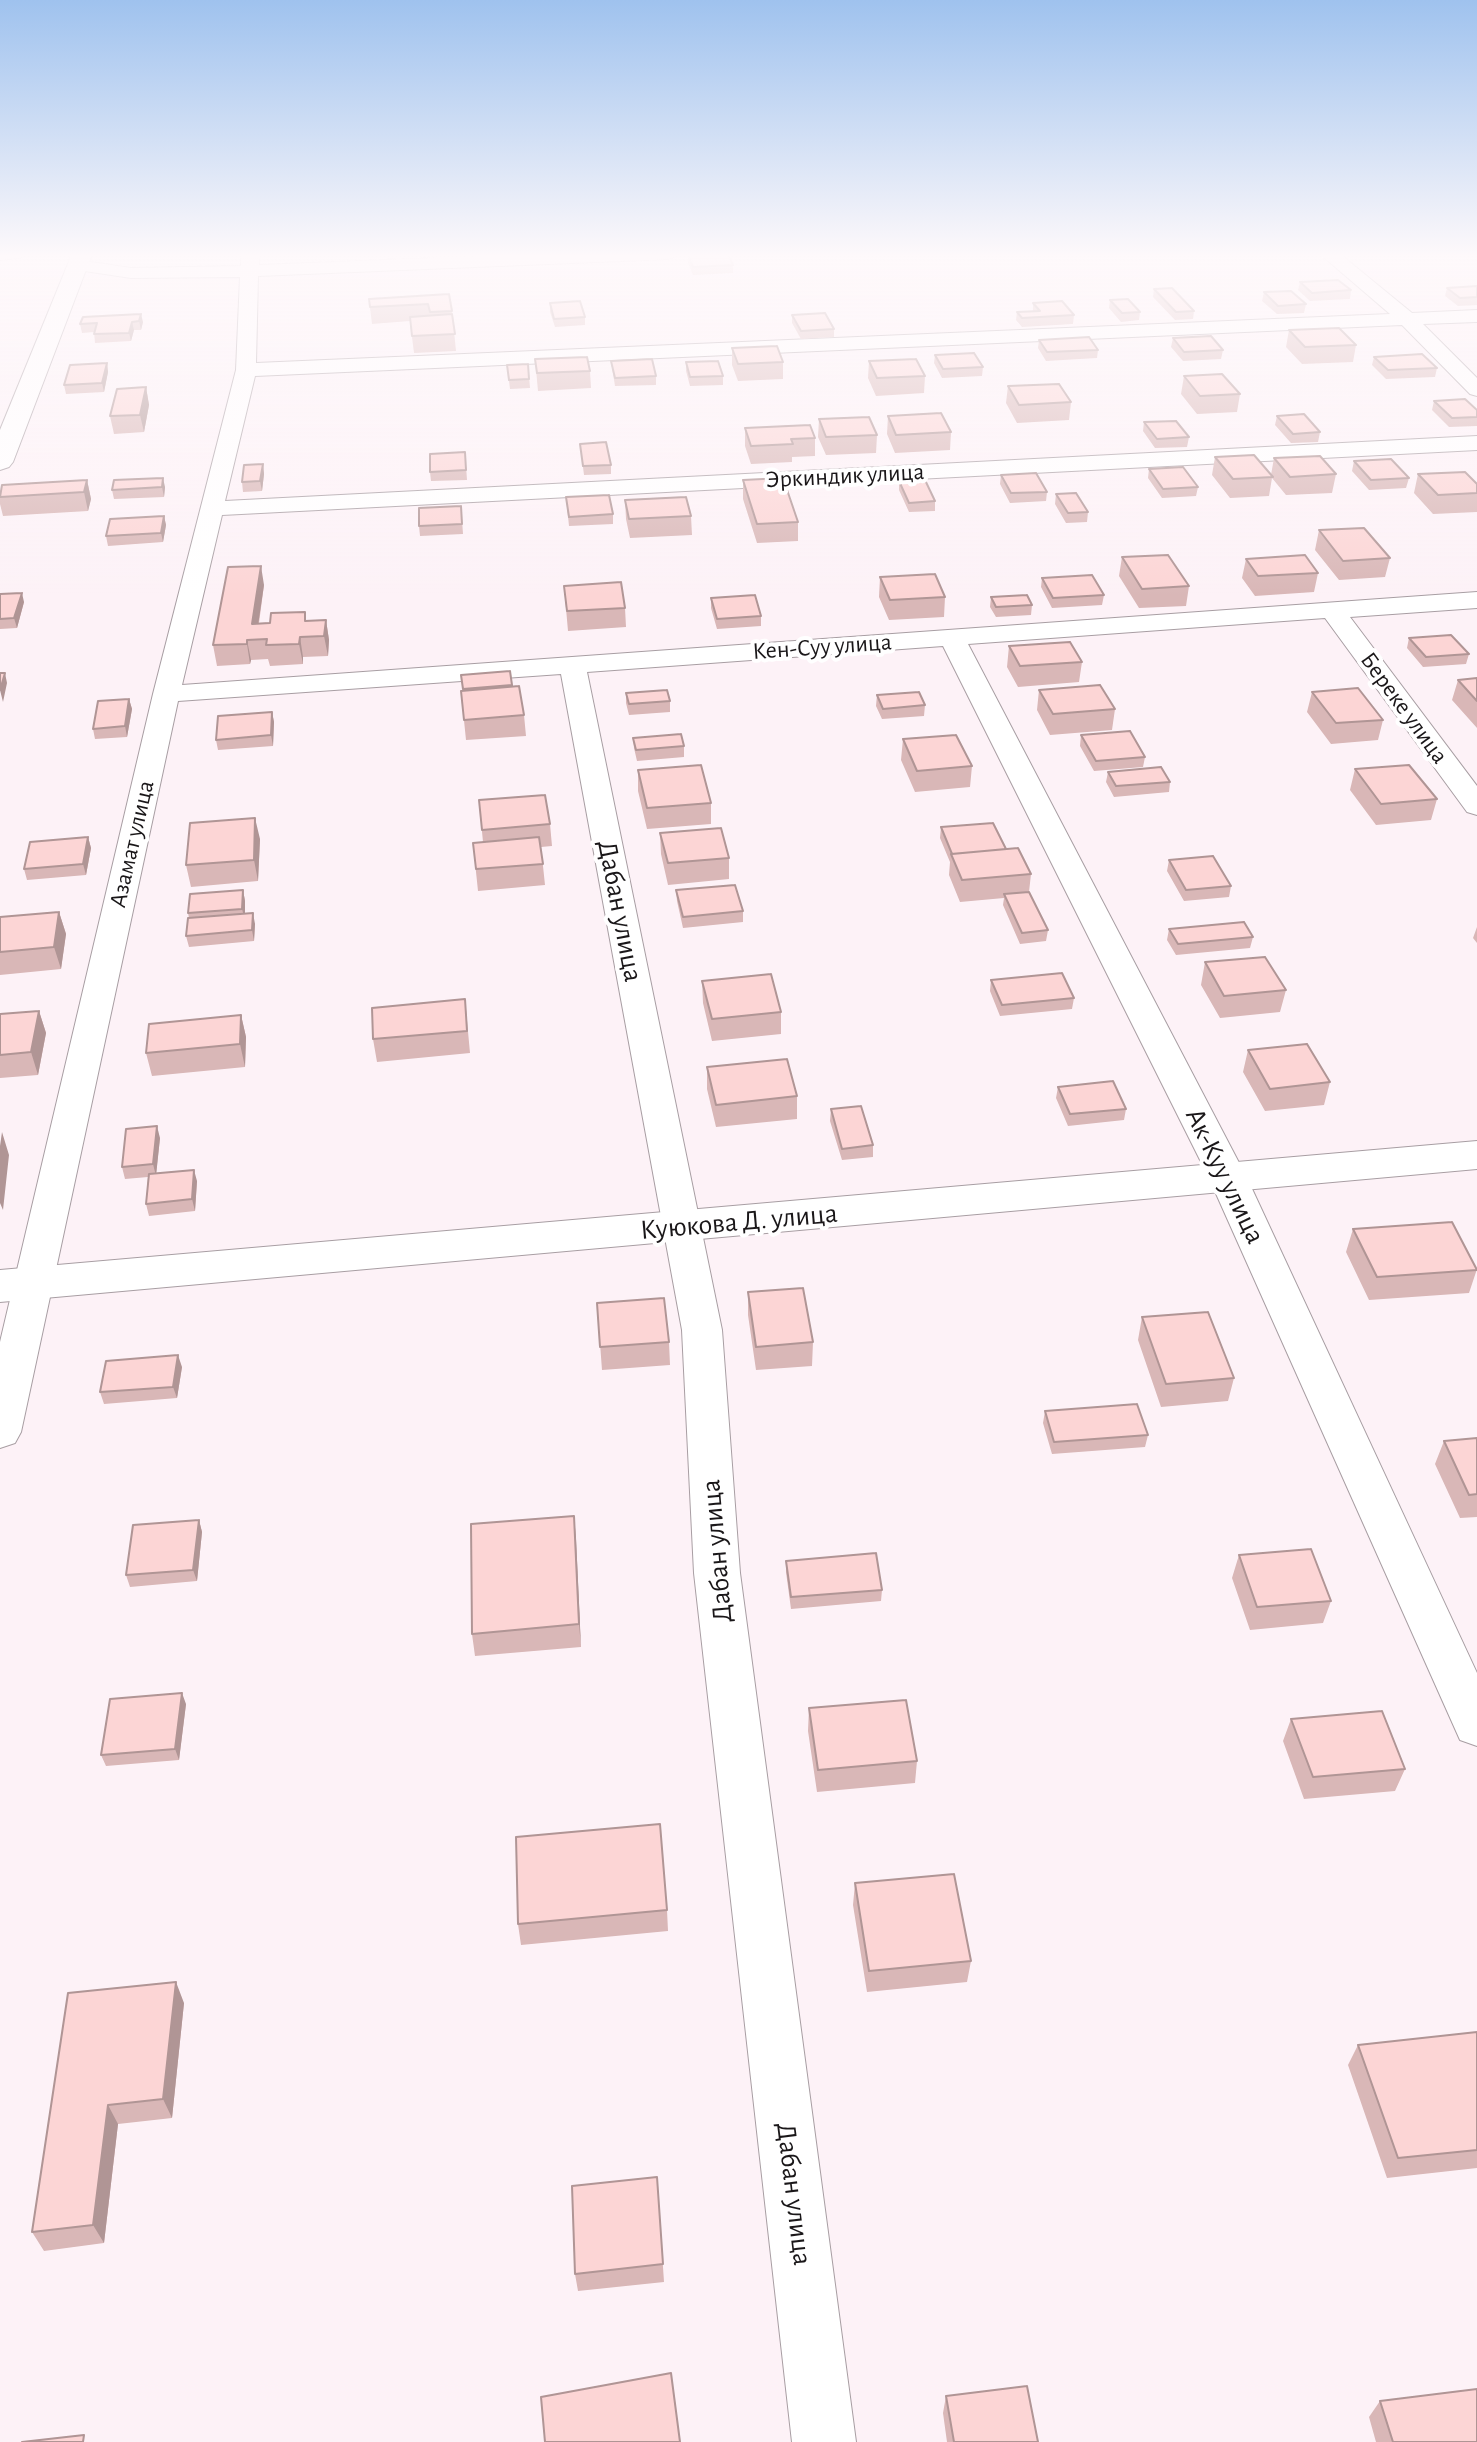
<!DOCTYPE html>
<meta charset="utf-8">
<style>
body{margin:0}
canvas{display:block;background:#fdf2f7}
</style>
<canvas width="1477" height="2442"></canvas>
<script>
const c = document.querySelector('canvas').getContext('2d');
c.lineJoin = 'round';
const shape = rows => new Path2D(rows.map(r => 'M' + r).join(''));
function stroke(path, color, width, dash) { c.strokeStyle = color; c.lineWidth = width; c.lineCap = dash ? 'butt' : 'round'; c.setLineDash(dash || []); c.stroke(path); }
function paint(path, color) { c.fillStyle = color; c.fill(path, 'evenodd'); }
function write(font, color, halo, rows, align = 'center') {
  c.font = font + ' "Alegreya Sans",sans-serif'; c.lineWidth = 8; c.setLineDash([]); c.textBaseline = 'middle'; c.strokeStyle = halo; c.fillStyle = color; for (const [text, x, y, turn = 0] of rows) {
    c.save(); c.translate(x, y); c.rotate((+turn || 0) * Math.PI / 180); c.textAlign = isNaN(turn) ? turn : align; if (halo) c.strokeText(text, 0, 0); c.fillText(text, 0, 0); c.restore();
  }
}
const street = shape([
 [0,254,23,254,20,258,0,260,0,254],
 [241,254,259,254,259,265,535,254,678,254,669,259,258,276,256,363,1390,314,1320,254,1340,254,1412,313,1477,310,1477,322,1423,324,1477,378,1477,396,1470,394,1402,325,255,376,225,501,1477,436,1477,450,222,515,182,685,1477,592,1477,608,1350,617,1477,786,1477,815,1467,812,1325,618,968,644,1247,1178,1477,1673,1477,1746,1460,1740,1209,1178,943,646,587,672,722,1330,740,1573,856,2442,792,2442,694,1573,682,1330,561,674,178,701,21,1432,15,1443,0,1448,0,1342,153,694,236,370,240,277,131,278,78,270,69,265,78,260,131,268,241,266,241,254]
]);
const secondary = shape([
 [72,254,92,254,13,462,9,467,0,470,0,430,72,254],
 [1477,1141,1477,1169,0,1302,0,1270,1477,1141]
]);
stroke(street, '#a89ea3', 2);
stroke(secondary, '#a89ea3', 2);
paint(street, '#fff');
paint(secondary, '#fff');
paint(shape([
 [688,255,733,265,733,273,693,275,688,263],
 [1300,282,1351,290,1350,299,1310,301,1298,290],
 [1477,286,1477,305,1458,306,1445,296,1447,288],
 [1154,289,1194,311,1193,319,1175,320,1153,297],
 [1264,292,1306,304,1304,313,1277,314,1262,301],
 [449,294,452,311,456,351,414,353,410,321,372,324,369,299],
 [1110,300,1140,312,1139,320,1121,322,1109,308],
 [550,303,585,317,585,325,555,327,550,312],
 [1033,303,1074,315,1073,324,1022,327,1016,320,1017,312,1033,311],
 [792,315,834,329,834,337,801,339,792,323],
 [83,317,143,322,141,330,134,330,131,341,95,343,94,332,82,333,80,324],
 [1289,330,1356,345,1353,362,1302,364,1286,347],
 [1173,338,1223,350,1221,359,1183,361,1171,347],
 [1039,340,1098,350,1097,358,1046,361,1038,348],
 [732,348,783,362,783,379,738,381,732,365],
 [935,355,983,367,982,376,942,378,934,363],
 [1374,357,1437,368,1435,377,1386,379,1372,365],
 [535,359,590,371,591,388,538,391],
 [611,361,656,376,656,385,615,386],
 [869,361,925,376,924,393,876,396,868,378],
 [686,362,723,376,723,385,690,386,686,371],
 [107,363,108,372,104,392,66,394,64,385],
 [528,364,530,388,510,389,507,365],
 [1184,376,1240,394,1237,412,1197,414,1181,394],
 [1008,386,1071,402,1069,420,1017,423,1006,403],
 [146,387,149,405,144,432,114,434,110,416],
 [1434,401,1477,410,1477,426,1449,427,1432,410],
 [888,416,951,432,950,450,895,453,887,434],
 [1277,416,1320,432,1318,442,1291,443,1275,425],
 [819,419,877,435,876,453,826,455,818,437],
 [1144,422,1189,437,1187,447,1155,448,1143,431],
 [745,428,815,438,815,456,792,457,792,462,751,464,745,446],
 [580,444,611,465,611,474,584,475],
 [465,452,467,480,431,481,430,472],
 [1215,457,1271,475,1274,458,1336,474,1332,493,1286,495,1272,478,1269,496,1230,498,1212,475],
 [1354,461,1409,478,1406,488,1369,490,1352,471],
 [263,464,264,474,262,491,243,492,242,482],
 [1149,469,1198,487,1196,496,1162,498,1148,478],
 [1418,474,1477,484,1477,512,1433,514,1414,493],
 [1001,475,1047,492,1046,501,1010,503,1000,484],
 [87,480,91,499,88,511,3,516,0,504,0,491],
 [743,480,798,522,798,541,757,543,743,499],
 [899,481,935,501,935,511,909,512,899,490],
 [165,487,164,497,114,499,112,490],
 [1056,494,1088,512,1087,522,1066,523,1055,504],
 [566,497,613,514,613,524,569,526],
 [625,500,691,516,692,535,630,538,626,519],
 [461,506,463,534,420,536,419,526],
 [164,516,166,525,163,542,108,546,106,536],
 [1319,530,1390,558,1385,577,1339,580,1315,550],
 [1122,557,1189,586,1186,606,1139,608,1119,576],
 [1246,559,1318,573,1314,592,1255,596,1242,578],
 [880,577,945,597,944,617,889,620,879,597],
 [1042,578,1104,595,1102,605,1052,608,1041,587],
 [264,585,259,623,326,620,329,640,328,656,303,657,303,664,270,666,268,659,251,660,250,664,217,666,213,645],
 [564,586,625,608,626,627,568,631],
 [0,594,24,602,17,628,0,629],
 [991,597,1032,605,1031,615,996,617,990,607],
 [711,598,761,616,761,626,717,629,711,608],
 [1409,638,1469,654,1466,664,1423,667,1407,648],
 [1009,646,1082,662,1079,682,1018,687,1007,667],
 [461,675,512,685,524,715,526,736,466,740,461,691,463,691],
 [1477,678,1477,728,1452,700,1458,680],
 [1039,690,1115,709,1112,730,1050,735,1037,710],
 [1312,692,1383,720,1378,740,1331,744,1307,712],
 [626,693,670,701,670,712,629,715,626,703],
 [877,695,925,705,924,716,882,719,876,706],
 [129,699,132,709,127,737,95,739,93,729],
 [272,712,274,722,273,746,218,750,216,740],
 [1081,735,1145,757,1143,767,1094,771,1080,746],
 [633,738,684,746,684,757,637,761,634,748],
 [903,739,972,766,970,787,915,792,901,760],
 [1355,769,1437,799,1431,820,1376,825,1350,790],
 [638,770,711,803,711,824,647,829,638,791],
 [1108,772,1170,782,1169,792,1114,797,1106,782],
 [479,800,550,824,552,846,541,847,545,885,478,891,473,843,483,842],
 [941,827,1006,849,1031,874,1029,892,1048,930,1046,941,1020,944,1003,905,1004,898,960,902,949,875,950,862,940,838],
 [660,833,729,858,729,879,668,885,661,854],
 [88,837,91,848,86,875,27,880,24,869],
 [260,839,258,881,191,887,186,865],
 [1169,860,1231,886,1229,897,1184,901,1167,871],
 [243,890,245,901,245,913,255,924,254,941,189,947,186,936,189,918,188,913],
 [676,890,743,911,743,922,683,928,677,901],
 [59,912,66,934,61,969,0,975,0,917],
 [1477,927,1477,943,1473,938],
 [1169,929,1253,937,1250,948,1176,955,1167,940],
 [1205,962,1286,990,1280,1012,1220,1018,1201,985],
 [991,980,1074,998,1072,1009,1000,1016,990,991],
 [702,981,781,1012,781,1034,712,1041,703,1003],
 [465,999,470,1053,377,1062,373,1039],
 [39,1011,46,1033,38,1075,0,1078,0,1014],
 [241,1015,246,1037,245,1067,152,1076,146,1053],
 [1248,1050,1330,1082,1324,1105,1265,1111,1243,1072],
 [707,1067,797,1096,797,1119,716,1127,707,1089],
 [1058,1087,1126,1109,1124,1120,1068,1126,1056,1098],
 [831,1109,873,1145,873,1157,842,1160,830,1121],
 [160,1138,156,1174,197,1181,195,1211,149,1216,146,1204,148,1177,125,1179,122,1167],
 [1353,1229,1477,1269,1469,1293,1369,1300,1346,1252],
 [748,1292,813,1342,812,1366,756,1370,748,1315],
 [597,1303,669,1342,670,1365,602,1370],
 [1142,1317,1234,1378,1228,1401,1161,1407,1138,1340],
 [182,1367,177,1398,104,1404,100,1392],
 [1045,1411,1148,1435,1145,1447,1052,1454,1043,1423],
 [1477,1438,1477,1517,1460,1518,1435,1464,1444,1441],
 [574,1516,581,1647,475,1656,472,1634],
 [199,1520,202,1532,197,1581,130,1587,126,1575],
 [1239,1555,1331,1601,1323,1623,1250,1630,1232,1578],
 [786,1561,882,1590,881,1601,791,1609,786,1572],
 [186,1704,179,1760,106,1766,101,1755],
 [809,1708,917,1761,915,1783,817,1792,808,1731],
 [1291,1719,1405,1769,1395,1791,1304,1799,1283,1741],
 [855,1883,971,1961,967,1982,867,1992,853,1905],
 [667,1910,668,1931,521,1945,518,1924],
 [68,1993,184,2003,172,2118,118,2124,104,2243,44,2251,32,2232],
 [1477,2032,1477,2168,1387,2178,1348,2065,1358,2045],
 [657,2177,664,2282,578,2291,575,2274],
 [946,2396,1038,2442,947,2442,943,2413],
 [1380,2401,1477,2442,1376,2442,1369,2417]
]), '#d9b7b7');
paint(shape([
 [141,314,143,322,141,330,139,321],
 [132,322,134,330,131,341,129,333],
 [107,363,108,372,104,392,102,383],
 [146,387,149,405,144,432,140,415],
 [263,464,264,474,262,491,260,481],
 [163,478,165,487,164,497,162,487],
 [87,480,91,499,88,511,84,492],
 [164,516,166,525,163,542,161,533],
 [261,566,264,585,256,639,252,624],
 [22,593,24,602,17,628,14,618],
 [326,620,329,640,328,656,324,636],
 [300,637,303,657,303,664,299,644],
 [247,640,251,660,250,664,247,644],
 [5,673,7,683,3,702,0,690],
 [129,699,132,709,127,737,125,726],
 [272,712,274,722,273,746,271,735],
 [255,818,260,839,258,881,254,860],
 [88,837,91,848,86,875,83,864],
 [243,890,245,901,245,920,242,909],
 [59,912,66,934,61,969,54,947],
 [253,913,255,924,254,941,252,930],
 [39,1011,46,1033,38,1075,31,1052],
 [241,1015,246,1037,245,1067,240,1044],
 [157,1126,160,1138,156,1176,153,1164],
 [2,1132,9,1155,3,1210,0,1203,0,1146],
 [194,1170,197,1181,195,1211,192,1199],
 [178,1355,182,1367,177,1398,173,1387],
 [574,1516,576,1539,581,1647,579,1624],
 [199,1520,202,1532,197,1581,193,1570],
 [182,1693,186,1704,179,1760,175,1749],
 [176,1982,184,2003,172,2118,163,2099],
 [108,2105,118,2124,104,2243,93,2225]
]), '#b09595');
const building = shape([
 [703,254,728,254,733,265,693,267,688,255,703,254],
 [1338,280,1351,290,1312,293,1300,282,1338,280],
 [1477,286,1477,297,1460,298,1447,288,1477,286],
 [1172,288,1194,311,1176,312,1154,289,1172,288],
 [1291,291,1306,304,1278,306,1264,292,1291,291],
 [449,294,452,311,430,312,428,304,370,307,369,299,449,294],
 [1128,299,1140,312,1122,313,1110,300,1128,299],
 [580,301,585,317,554,319,550,303,580,301],
 [1062,301,1074,315,1022,318,1017,312,1040,311,1033,303,1062,301],
 [825,313,834,329,801,331,792,315,825,313],
 [141,314,139,321,132,322,129,333,94,334,97,323,80,324,83,317,141,314],
 [452,314,455,334,412,336,410,317,452,314],
 [1339,328,1356,345,1305,347,1289,330,1339,328],
 [1211,336,1223,350,1184,352,1173,338,1211,336],
 [1089,337,1098,350,1047,352,1039,340,1089,337],
 [777,346,783,362,738,364,732,348,777,346],
 [974,353,983,367,943,369,935,355,974,353],
 [1422,354,1437,368,1388,370,1374,357,1422,354],
 [587,357,590,371,537,373,535,359,587,357],
 [652,359,656,376,615,378,611,361,652,359],
 [916,359,925,376,877,378,869,361,916,359],
 [718,361,723,376,690,377,686,362,718,361],
 [107,363,102,383,64,385,70,365,107,363],
 [528,364,529,379,509,380,507,365,528,364],
 [1222,374,1240,394,1200,396,1184,376,1222,374],
 [1059,384,1071,402,1019,405,1008,386,1059,384],
 [146,387,140,415,110,416,117,389,146,387],
 [1465,399,1477,410,1477,417,1452,418,1434,401,1465,399],
 [941,413,951,432,896,435,888,416,941,413],
 [1304,414,1320,432,1293,434,1277,416,1304,414],
 [869,417,877,435,826,437,819,419,869,417],
 [1176,421,1189,437,1157,439,1144,422,1176,421],
 [810,425,815,438,791,439,793,444,751,446,745,428,810,425],
 [606,442,611,465,583,466,580,444,606,442],
 [465,452,466,470,430,472,430,454,465,452],
 [1254,455,1273,477,1233,479,1215,457,1254,455],
 [1320,456,1336,474,1290,477,1274,458,1320,456],
 [1391,459,1409,478,1371,480,1354,461,1391,459],
 [263,464,260,481,242,482,244,465,263,464],
 [1183,467,1198,487,1163,489,1149,469,1183,467],
 [1465,472,1477,484,1477,493,1438,495,1418,474,1465,472],
 [1036,473,1047,492,1011,493,1001,475,1036,473],
 [163,478,162,487,112,490,114,480,163,478],
 [783,478,798,522,757,524,743,480,783,478],
 [87,480,84,492,0,497,2,485,87,480],
 [925,480,935,501,909,503,899,481,925,480],
 [1076,493,1088,512,1068,513,1056,494,1076,493],
 [609,495,613,514,569,517,566,497,609,495],
 [686,497,691,516,629,519,625,500,686,497],
 [461,506,462,524,419,526,419,508,461,506],
 [164,516,161,533,106,536,110,519,164,516],
 [1364,528,1390,558,1343,561,1319,530,1364,528],
 [1168,555,1189,586,1142,589,1122,557,1168,555],
 [1305,555,1318,573,1258,576,1246,559,1305,555],
 [261,566,252,624,270,623,271,613,305,612,305,621,326,620,324,636,300,637,299,644,266,645,267,639,247,640,247,644,213,645,228,567,261,566],
 [935,574,945,597,890,600,880,577,935,574],
 [1092,575,1104,595,1053,598,1042,578,1092,575],
 [621,582,625,608,567,611,564,586,621,582],
 [22,593,14,618,0,619,0,594,22,593],
 [755,595,761,616,717,619,711,598,755,595],
 [1027,595,1032,605,996,607,991,597,1027,595],
 [1451,635,1469,654,1426,657,1409,638,1451,635],
 [1070,642,1082,662,1020,666,1009,646,1070,642],
 [510,671,512,685,463,689,461,675,510,671],
 [0,673,5,673,0,690,0,673],
 [1477,678,1477,701,1458,680,1477,678],
 [1100,685,1115,709,1053,714,1039,690,1100,685],
 [519,686,524,715,464,720,461,691,519,686],
 [1358,688,1383,720,1336,723,1312,692,1358,688],
 [667,690,670,701,629,704,626,693,667,690],
 [919,692,925,705,883,709,877,695,919,692],
 [129,699,125,726,93,729,98,701,129,699],
 [272,712,271,735,216,740,218,716,272,712],
 [1130,731,1145,757,1096,761,1081,735,1130,731],
 [681,734,684,746,636,750,633,738,681,734],
 [956,735,972,766,917,771,903,739,956,735],
 [701,765,711,803,647,808,638,770,701,765],
 [1409,765,1437,799,1381,804,1355,769,1409,765],
 [1161,767,1170,782,1116,786,1108,772,1161,767],
 [545,795,550,824,482,830,479,800,545,795],
 [255,818,254,860,186,865,190,823,255,818],
 [993,823,1006,849,952,854,941,827,993,823],
 [721,828,729,858,668,863,660,833,721,828],
 [88,837,83,864,24,869,30,842,88,837],
 [539,837,543,864,476,869,473,843,539,837],
 [1018,848,1031,874,962,880,951,854,1018,848],
 [1213,856,1231,886,1186,890,1169,860,1213,856],
 [735,885,743,911,683,917,676,890,735,885],
 [243,890,242,909,188,913,190,894,243,890],
 [1029,892,1048,930,1022,933,1004,894,1029,892],
 [59,912,54,947,0,952,0,917,59,912],
 [253,913,252,930,186,936,188,918,253,913],
 [1244,922,1253,937,1178,944,1169,929,1244,922],
 [1265,957,1286,990,1224,996,1205,962,1265,957],
 [1062,973,1074,998,1002,1005,991,980,1062,973],
 [771,974,781,1012,712,1019,702,981,771,974],
 [465,999,467,1031,373,1039,372,1008,465,999],
 [39,1011,31,1052,0,1055,0,1014,39,1011],
 [241,1015,240,1044,146,1053,149,1024,241,1015],
 [1307,1044,1330,1082,1270,1089,1248,1050,1307,1044],
 [787,1059,797,1096,716,1105,707,1067,787,1059],
 [1113,1081,1126,1109,1070,1114,1058,1087,1113,1081],
 [861,1106,873,1145,842,1149,831,1109,861,1106],
 [157,1126,153,1164,122,1167,126,1129,157,1126],
 [194,1170,192,1199,146,1204,149,1174,194,1170],
 [1452,1222,1477,1270,1377,1277,1353,1229,1452,1222],
 [803,1288,813,1342,756,1347,748,1292,803,1288],
 [664,1298,669,1342,600,1347,597,1303,664,1298],
 [1208,1312,1234,1378,1166,1384,1142,1317,1208,1312],
 [178,1355,173,1387,100,1392,106,1361,178,1355],
 [1137,1404,1148,1435,1054,1442,1045,1411,1137,1404],
 [1477,1438,1477,1494,1469,1495,1444,1441,1477,1438],
 [574,1516,579,1624,472,1634,471,1524,574,1516],
 [199,1520,193,1570,126,1575,133,1525,199,1520],
 [1311,1549,1331,1601,1257,1607,1239,1555,1311,1549],
 [876,1553,882,1590,791,1597,786,1561,876,1553],
 [182,1693,175,1749,101,1755,110,1699,182,1693],
 [906,1700,917,1761,818,1770,809,1708,906,1700],
 [1382,1711,1405,1769,1313,1777,1291,1719,1382,1711],
 [660,1824,667,1910,518,1924,516,1837,660,1824],
 [954,1874,971,1961,869,1971,855,1883,954,1874],
 [176,1982,163,2099,108,2105,93,2225,32,2232,68,1993,176,1982],
 [1477,2032,1477,2150,1398,2158,1358,2045,1477,2032],
 [657,2177,663,2264,575,2274,572,2186,657,2177],
 [671,2373,680,2442,545,2442,541,2397,671,2373],
 [1027,2386,1038,2442,954,2442,946,2396,1027,2386],
 [1477,2389,1477,2442,1393,2442,1380,2401,1477,2389],
 [84,2435,83,2442,22,2442,84,2435]
]);
paint(building, '#fcd5d5');
stroke(building, '#b09595', 2);
const sky = c.createLinearGradient(0, 0, 0, 596);
sky.addColorStop(0, '#9fc2ee');
sky.addColorStop(0.43, '#fef9fb');
sky.addColorStop(1, '#fef9fb00');
c.fillStyle = sky;
c.fillRect(0, 0, 1477, 596);
write('24px', '#1a1719', '#fff', [
 ["Эркиндик улица",845,476,-3],
 ["Кен-Суу улица",822,647,-4],
 ["Береке улица",1404,708,54],
 ["Азамат улица",132,844,-77]
]);
write('28px', '#1a1719', '#fff', [
 ["Дабан улица",620,911,79],
 ["Ак-Куу улица",1225,1176,64],
 ["Куюкова Д. улица",739,1222,-5],
 ["Дабан улица",717,1551,-95],
 ["Дабан улица",794,2194,83]
]);
</script>
